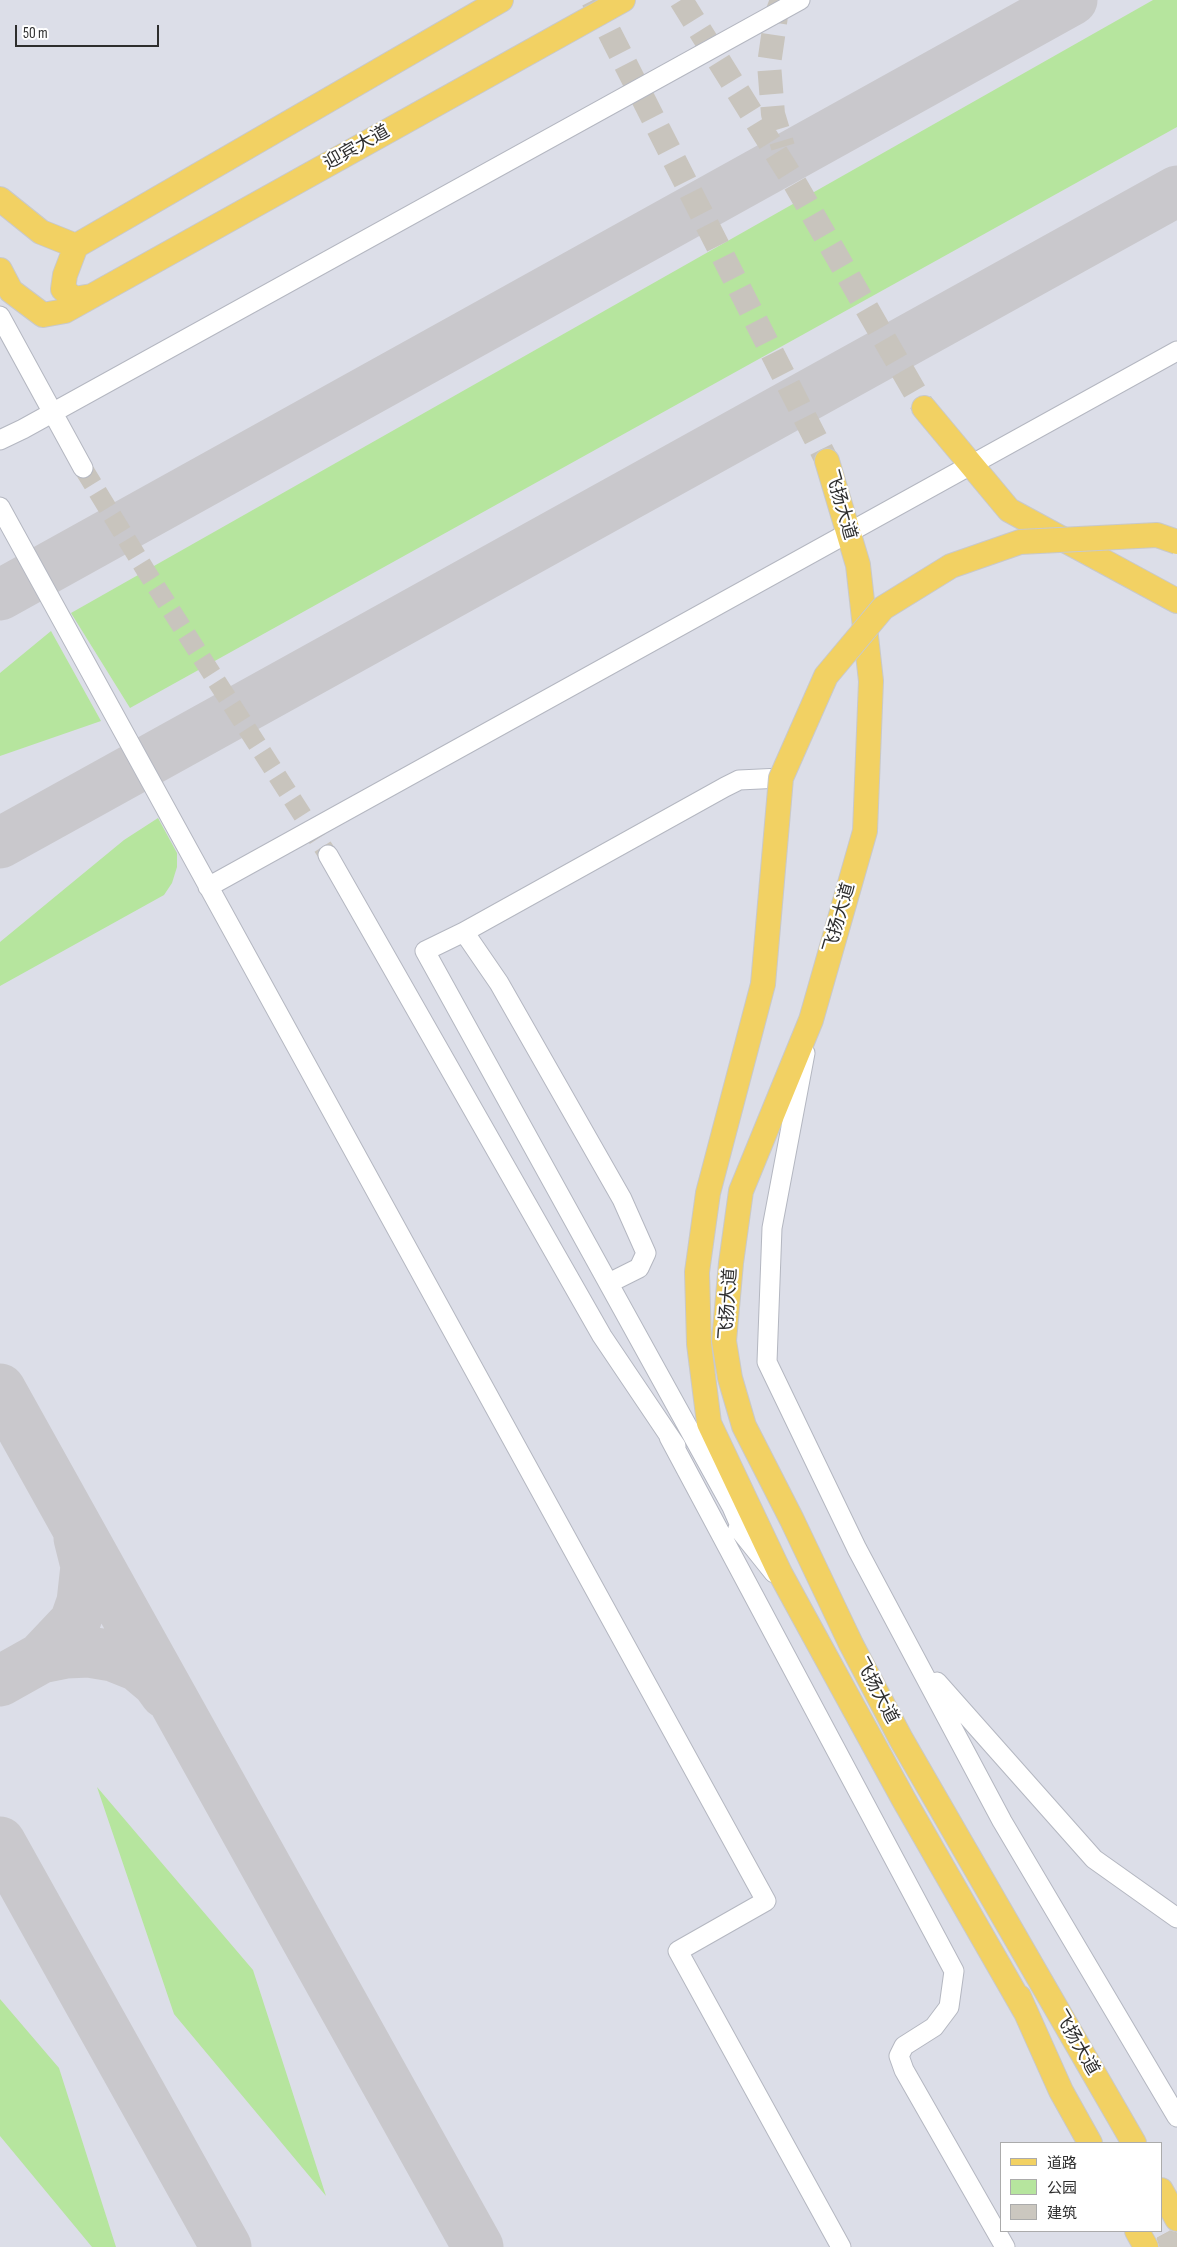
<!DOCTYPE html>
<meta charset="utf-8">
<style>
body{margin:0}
#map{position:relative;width:1177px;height:2247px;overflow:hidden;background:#efe9e1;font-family:"Sofia Sans Condensed","Noto Sans SC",sans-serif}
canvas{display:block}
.legend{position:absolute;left:1000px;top:2142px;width:162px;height:90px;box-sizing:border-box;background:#fff;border:1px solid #ababab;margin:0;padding:6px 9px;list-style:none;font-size:15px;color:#2e2e2e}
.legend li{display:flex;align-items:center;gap:10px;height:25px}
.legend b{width:25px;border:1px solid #ababab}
.scale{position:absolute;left:15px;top:25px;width:144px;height:22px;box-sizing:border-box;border:2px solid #2e2e2e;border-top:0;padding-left:6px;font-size:15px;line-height:18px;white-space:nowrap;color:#2e2e2e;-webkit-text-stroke:4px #fff;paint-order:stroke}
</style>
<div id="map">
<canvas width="1177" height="2247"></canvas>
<ul class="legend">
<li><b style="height:6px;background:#f2d163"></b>道路</li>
<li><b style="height:14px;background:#b6e59e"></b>公园</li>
<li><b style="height:14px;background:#cbc7bf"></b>建筑</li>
</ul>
<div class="scale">50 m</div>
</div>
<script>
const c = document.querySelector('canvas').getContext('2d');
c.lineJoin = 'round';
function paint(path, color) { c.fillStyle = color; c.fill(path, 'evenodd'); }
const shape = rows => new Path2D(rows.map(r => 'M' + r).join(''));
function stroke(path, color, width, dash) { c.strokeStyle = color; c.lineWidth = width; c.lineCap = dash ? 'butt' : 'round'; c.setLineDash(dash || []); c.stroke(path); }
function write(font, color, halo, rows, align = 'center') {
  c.font = font + ' "Sofia Sans Condensed","Noto Sans SC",sans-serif'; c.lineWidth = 4.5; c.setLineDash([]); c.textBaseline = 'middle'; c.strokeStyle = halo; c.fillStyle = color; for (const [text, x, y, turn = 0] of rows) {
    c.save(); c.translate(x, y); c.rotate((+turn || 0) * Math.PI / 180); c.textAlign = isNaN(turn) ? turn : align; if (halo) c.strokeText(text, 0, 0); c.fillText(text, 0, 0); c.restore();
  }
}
paint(shape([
 [0,0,1177,0,1177,2247,0,2247],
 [1001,2143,1161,2143,1161,2231,1001,2231]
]), '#dcdee8');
paint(shape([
 [1153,0,1177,0,1177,127,130,708,71,613],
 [51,631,101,721,0,756,0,673],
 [158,818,177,853,177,867,172,883,164,895,0,986,0,942,124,840],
 [97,1787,253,1970,326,2196,174,2014],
 [0,1999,59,2068,116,2247,92,2247,0,2136]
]), '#b6e59e');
stroke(shape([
 [0,595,1072,0],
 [0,843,1177,191],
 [0,1389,478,2247],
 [79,1538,86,1566,82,1602,75,1622,41,1658,66,1653,89,1652,113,1656,138,1666,157,1682,165,1693],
 [0,1681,41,1658],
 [0,1842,226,2247]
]), '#c9c8cc', 51);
const building = shape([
 [1170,2231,1177,2233,1177,2247,1160,2247,1157,2238,1170,2231]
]);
paint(building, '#cbc7bf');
stroke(building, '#cbc5ba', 1);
stroke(shape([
 [83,468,146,571,328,855]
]), '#c8c4bd', 19, [19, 9]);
stroke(shape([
 [593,0,827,461],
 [681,0,793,180,924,408],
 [782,0,776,16,769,64,773,114,783,147]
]), '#c8c4bd', 24, [24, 12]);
const minor = shape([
 [0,316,83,468],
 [0,440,23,429,800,0],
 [0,507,766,1901,678,1951,841,2247],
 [328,855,602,1336,676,1446],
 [208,887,1177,351],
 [464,932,499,983,622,1199,646,1253,639,1268,609,1283],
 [805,1053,772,1228,767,1362,857,1549,1002,1821,1177,2117],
 [669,1437,954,1971,949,2007,934,2027,904,2046,899,2056,904,2070,1005,2247],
 [738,1528,774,1573],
 [745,1537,732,1507,425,951,464,932,725,787,739,780,781,778],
 [937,1682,1094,1859,1177,1918]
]);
const major = shape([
 [0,199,41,232,76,246],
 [76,246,501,0],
 [76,246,65,275,63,289,74,299,92,296],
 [0,270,11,291,43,315,65,311,623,0],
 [924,408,1009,510,1177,601],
 [827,461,858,565,871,681,865,831,811,1020,741,1191,731,1263,724,1341,730,1378,744,1426,792,1520,851,1644,901,1739,1134,2143],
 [763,984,708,1193,697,1272,699,1344,709,1423,780,1573,904,1800,1025,2011],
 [1019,1997,1061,2091,1090,2143],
 [1161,2190,1177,2219],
 [1137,2231,1146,2247]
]);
stroke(minor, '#b4b7c1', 21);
stroke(major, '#c9c9c9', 26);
stroke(minor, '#fff', 19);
stroke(major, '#f2d163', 24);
const majorBridge = shape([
 [763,984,781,778,826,676,883,608,951,566,1020,542,1157,535,1177,542]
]);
stroke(majorBridge, '#c9c9c9', 26, []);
stroke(majorBridge, '#f2d163', 24);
write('18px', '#2e2e2e', '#fff', [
 ["迎宾大道",357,148,-29],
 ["飞扬大道",840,505,74],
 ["飞扬大道",840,918,-74],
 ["飞扬大道",729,1304,-86],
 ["飞扬大道",876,1691,62],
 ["飞扬大道",1076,2043,60]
]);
</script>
